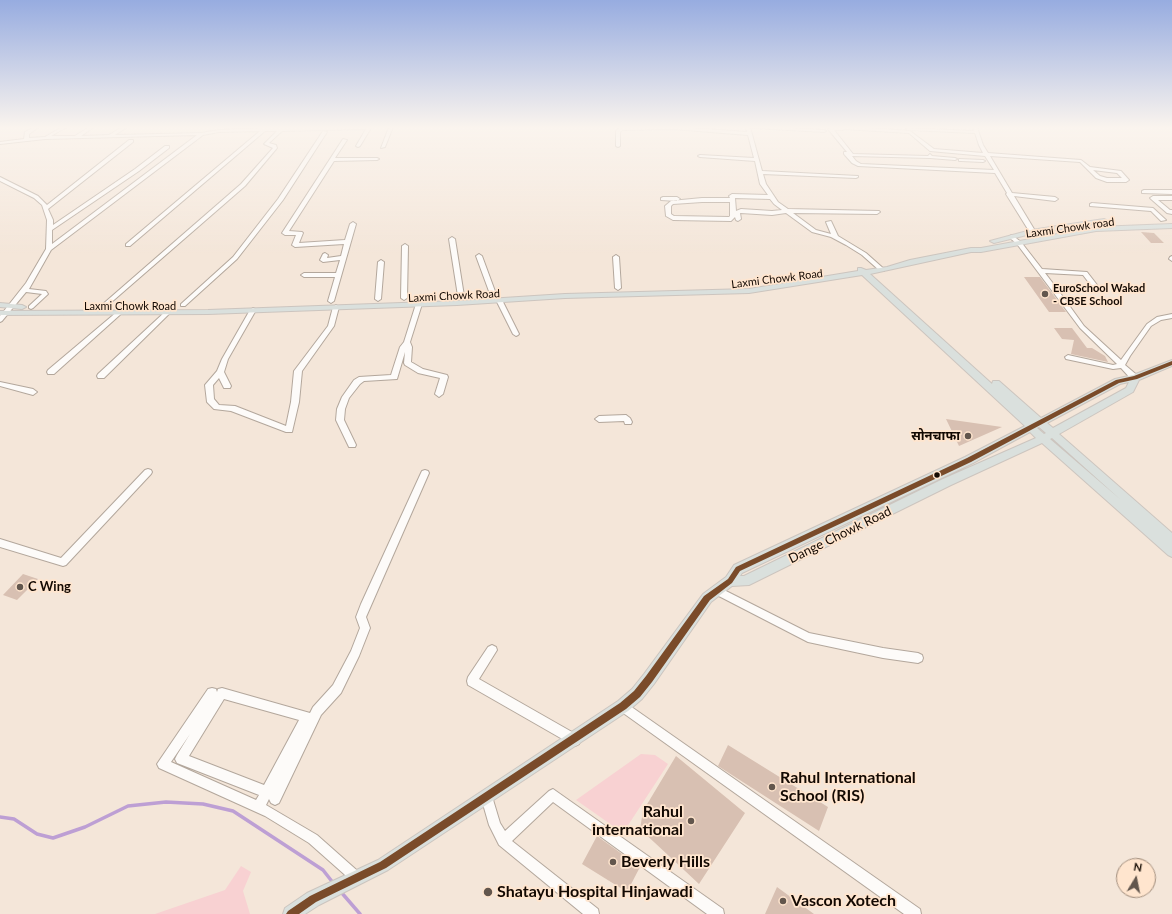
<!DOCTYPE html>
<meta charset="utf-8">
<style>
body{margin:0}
#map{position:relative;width:1172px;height:914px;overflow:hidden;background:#f4e6d9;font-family:Lato,sans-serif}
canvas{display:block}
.north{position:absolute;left:1116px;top:858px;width:40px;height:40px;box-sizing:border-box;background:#ffe5ce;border:1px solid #a18d7c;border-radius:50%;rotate:10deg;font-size:11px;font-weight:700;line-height:16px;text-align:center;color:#130902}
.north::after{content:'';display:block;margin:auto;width:14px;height:18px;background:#62564d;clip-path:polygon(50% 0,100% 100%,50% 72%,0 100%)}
</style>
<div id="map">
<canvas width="1172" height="914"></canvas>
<div class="north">N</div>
</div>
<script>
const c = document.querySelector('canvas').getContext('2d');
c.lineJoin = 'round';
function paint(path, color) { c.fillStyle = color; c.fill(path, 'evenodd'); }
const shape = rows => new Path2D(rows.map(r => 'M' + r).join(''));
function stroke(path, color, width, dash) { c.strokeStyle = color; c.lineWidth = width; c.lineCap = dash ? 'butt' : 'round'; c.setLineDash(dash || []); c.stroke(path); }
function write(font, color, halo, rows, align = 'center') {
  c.font = font + ' Lato,"Noto Sans Devanagari",sans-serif'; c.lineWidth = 3.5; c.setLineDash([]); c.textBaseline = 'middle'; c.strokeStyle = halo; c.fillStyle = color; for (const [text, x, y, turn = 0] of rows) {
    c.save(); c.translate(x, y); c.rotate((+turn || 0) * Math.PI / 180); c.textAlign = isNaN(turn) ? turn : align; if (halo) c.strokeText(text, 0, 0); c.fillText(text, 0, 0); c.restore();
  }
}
paint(shape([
 [641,754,655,755,668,764,623,833,576,800],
 [241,866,251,872,243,891,250,914,155,914,225,890]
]), '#f8d1d2');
stroke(shape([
 [0,817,14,819,37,834,53,838,85,827,128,806,166,802,203,804,233,811,323,870,334,884],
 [341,892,360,914]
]), '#bd9fd4', 3.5);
paint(shape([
 [1141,232,1154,233,1164,243,1151,243],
 [1024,277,1040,277,1066,312,1049,312],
 [1054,328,1072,328,1087,348,1092,348,1105,356,1108,362,1071,354,1074,340,1062,339],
 [946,419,1002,427,959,446],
 [23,574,38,579,17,600,3,595],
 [728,745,828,807,819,831,718,766],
 [676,756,745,813,699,884,640,829,643,811],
 [597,836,640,867,627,892,582,864],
 [777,887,814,914,765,914]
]), '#d8c0b2');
const minor = shape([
 [34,127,39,127,29,134,29,138,45,137,62,127,67,127,51,136,75,136,89,127,94,127,81,136,109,135,122,127,127,127,115,135,201,133,219,130,280,127,375,127,371,128,360,146,358,147,356,146,366,129,282,131,269,143,276,145,277,148,245,186,107,306,103,306,103,304,241,184,273,148,264,144,277,131,265,131,130,246,126,246,126,244,260,131,219,132,203,135,51,250,29,289,46,291,48,294,47,295,33,308,31,309,29,308,29,306,42,294,26,292,2,321,0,322,0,316,26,283,46,249,47,220,42,205,34,198,0,181,0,177,38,196,47,205,129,140,133,140,133,142,48,209,53,220,53,225,135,169,165,146,169,146,169,148,139,171,52,230,52,244,197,135,45,139,0,144,0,142,24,139,25,132,34,127],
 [389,127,393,127,385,147,381,148,389,127],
 [678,127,747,132,746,127,750,127,762,171,858,176,858,177,856,178,763,174,766,184,778,202,788,209,879,211,880,212,877,214,793,213,816,230,831,234,826,222,831,221,838,236,866,253,884,269,884,271,880,271,862,255,846,245,831,237,812,232,786,213,772,215,741,213,740,213,741,219,738,221,736,220,735,217,731,221,673,220,666,216,665,206,671,201,702,198,730,198,729,196,732,194,768,195,760,184,755,161,700,157,698,156,700,155,754,158,748,135,673,129,622,130,620,132,620,146,618,147,616,146,616,131,619,128,678,127],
 [735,198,770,199,774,204,782,210,772,211,741,209,736,211,735,198],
 [702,202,730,202,730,216,729,217,674,216,671,214,671,206,673,204,702,202],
 [752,127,778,127,824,130,826,131,824,132,754,128,752,127],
 [835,127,857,127,910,131,934,149,983,153,979,145,975,133,908,130,906,129,908,128,974,131,973,127,977,127,983,145,988,153,1081,160,1090,167,1121,171,1129,180,1126,182,1107,182,1096,178,1080,162,990,156,1012,193,1055,197,1058,199,1055,201,1014,196,1040,239,1037,241,1034,239,1006,194,1007,193,995,173,858,166,852,163,844,154,844,152,847,152,828,129,835,127],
 [844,129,909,133,930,151,985,156,994,170,861,164,856,161,852,156,930,158,955,160,957,159,955,158,932,156,930,154,928,156,853,154,834,130,842,130,844,129],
 [1093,170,1117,173,1122,178,1107,178,1100,176,1093,170],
 [323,131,327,132,283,200,237,259,185,306,181,306,181,304,233,257,278,199,323,131],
 [343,139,347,140,335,158,377,158,379,159,377,160,334,161,289,231,302,232,303,233,299,243,345,240,350,224,353,222,356,224,334,301,331,303,328,301,335,277,304,277,301,275,304,273,336,273,340,260,323,262,320,260,323,254,325,253,328,255,327,258,341,256,344,244,295,247,292,245,296,235,285,235,282,233,343,139],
 [959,159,983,160,985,161,983,162,961,161,959,161,959,159],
 [1144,190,1172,190,1172,194,1142,193,1142,191,1144,190],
 [1153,196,1172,196,1172,200,1158,200,1170,210,1172,210,1172,214,1167,213,1151,199,1150,198,1153,196],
 [663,197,677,197,680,199,677,201,661,200,661,198,663,197],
 [1092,203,1153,208,1166,220,1161,221,1151,211,1090,206,1090,204,1092,203],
 [1012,235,1021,242,1042,269,1087,272,1101,290,1100,291,1058,290,1084,326,1121,360,1147,324,1157,317,1172,314,1172,318,1161,320,1151,326,1130,356,1125,365,1138,376,1139,378,1138,380,1132,380,1121,368,1113,369,1066,359,1065,357,1068,355,1113,365,1117,364,1080,328,1017,244,1010,238,1010,236,1012,235],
 [1045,273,1083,275,1093,288,1055,286,1045,273],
 [452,237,455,239,464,296,461,298,458,296,449,239,452,237],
 [405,244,408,246,407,298,404,300,401,298,402,246,405,244],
 [479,254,482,256,496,294,495,295,493,296,490,294,476,256,479,254],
 [616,255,619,257,621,288,618,290,615,288,613,257,616,255],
 [1172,256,1172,261,1169,259,1170,257,1172,256],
 [381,260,384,262,381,299,378,301,375,299,378,262,381,260],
 [499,298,502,300,519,334,518,335,516,336,513,334,496,300,499,298],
 [419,302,422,304,410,342,412,347,411,362,423,369,447,375,448,377,443,394,439,397,435,394,440,378,418,373,405,365,404,363,405,352,397,379,364,381,360,384,349,398,345,409,344,420,356,445,355,447,349,447,336,420,337,409,342,397,354,380,359,377,391,375,400,347,404,342,416,304,419,302],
 [336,305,339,307,334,326,302,371,299,402,292,432,286,432,231,411,214,409,207,402,205,385,217,371,222,359,250,310,253,308,255,309,256,310,228,359,224,372,231,386,230,388,224,388,219,378,213,385,214,399,219,405,235,406,286,426,291,402,294,371,328,326,333,307,336,305],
 [120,310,123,312,122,313,54,374,48,374,47,372,48,370,118,311,120,310],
 [168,310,171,312,170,313,104,378,98,378,97,376,98,374,166,311,168,310],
 [0,382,33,389,37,392,33,395,0,386,0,382],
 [626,415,630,418,632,422,631,424,625,424,624,421,599,422,595,419,599,416,626,415],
 [148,469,151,470,152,472,151,474,66,565,63,566,0,547,0,539,61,558,145,470,148,469],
 [425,470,428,471,429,473,366,617,370,628,359,656,341,693,321,715,279,803,275,805,271,803,269,799,266,805,317,835,361,874,363,878,361,882,357,884,353,882,309,843,265,816,159,768,157,764,208,689,212,688,216,689,217,692,218,689,222,688,310,713,313,707,333,685,351,651,360,628,356,617,361,604,421,473,422,471,425,470],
 [224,699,299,720,264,785,189,756,224,699],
 [190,734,177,755,175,759,177,763,259,795,256,800,171,762,190,734],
 [716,586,809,633,883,648,918,653,922,655,923,658,922,661,918,663,883,658,808,642,713,593,711,590,713,587,716,586],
 [492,645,496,647,497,650,479,679,579,736,581,740,579,744,575,746,571,744,468,685,467,681,468,677,488,647,492,645],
 [623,701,920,909,921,914,904,914,619,710,618,706,619,702,623,701],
 [553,789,723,909,724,914,707,914,553,802,512,841,598,909,599,914,583,914,499,845,489,825,481,797,483,793,487,791,491,793,500,823,505,831,549,791,553,789]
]);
const major = shape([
 [1104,219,1106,220,1106,222,1031,234,994,243,990,241,1031,230,1104,219],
 [1172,224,1172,228,1096,231,981,252,971,252,870,274,992,384,993,381,999,381,1041,418,1115,379,1133,375,1172,360,1172,366,1139,380,1133,392,1059,434,1172,533,1172,557,1168,555,1042,443,951,485,749,585,732,586,711,602,654,684,642,699,628,711,388,870,319,905,305,914,283,914,285,908,307,893,378,860,618,701,632,689,644,674,703,594,726,577,734,565,965,457,1025,426,862,275,749,293,565,298,457,305,208,314,0,315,0,311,208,310,457,301,565,294,749,289,858,271,858,268,861,268,866,270,887,267,910,260,971,248,981,248,1096,227,1172,224],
 [1129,382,1126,388,1053,428,1047,423,1120,384,1129,382],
 [1039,427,1046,433,1044,434,1037,428,1039,427],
 [1030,432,1036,438,943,479,744,576,740,576,742,573,973,463,1030,432],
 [1052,438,1121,500,1050,439,1052,438],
 [0,303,22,305,26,307,22,309,0,307,0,303]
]);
stroke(minor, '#b3a79c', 2);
stroke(major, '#ccc5bf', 2);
paint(minor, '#fdfbf9');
paint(major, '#dae0dd');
paint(shape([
 [1172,361,1172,365,1137,379,1119,383,971,462,740,571,732,583,710,600,652,682,640,697,626,709,386,868,316,902,299,914,286,914,288,911,310,896,380,862,620,703,634,691,646,676,704,596,728,579,736,567,967,458,1116,380,1134,376,1172,361]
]), '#7a4b2a');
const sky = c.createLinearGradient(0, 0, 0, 255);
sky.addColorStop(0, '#97ace0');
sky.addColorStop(0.5, '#faf4ee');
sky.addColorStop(1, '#faf4ee00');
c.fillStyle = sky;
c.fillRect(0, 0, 1172, 255);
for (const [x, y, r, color] of [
 [1045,294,4,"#62564d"],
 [968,436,4,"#62564d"],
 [937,475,3.5,"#130902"],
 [20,587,4,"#62564d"],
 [772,787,4,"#62564d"],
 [691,821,4,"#62564d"],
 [613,862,4,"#62564d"],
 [488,892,5,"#62564d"],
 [783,901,4,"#62564d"]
]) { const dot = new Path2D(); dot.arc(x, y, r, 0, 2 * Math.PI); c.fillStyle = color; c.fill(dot); stroke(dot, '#ffe5ce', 1.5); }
write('11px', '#130902', '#ffe5ce', [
 ["Laxmi Chowk road",1070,228,-8],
 ["Laxmi Chowk Road",777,279,-7],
 ["Laxmi Chowk Road",454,296,-3],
 ["Laxmi Chowk Road",130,306]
]);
write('bold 11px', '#130902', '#ffe5ce', [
 ["EuroSchool Wakad",1053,288],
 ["- CBSE School",1053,301]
], 'left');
write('bold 13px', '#130902', '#ffe5ce', [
 ["सोनचाफा",960,436],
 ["C Wing",28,587,"left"]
], 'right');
write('13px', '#130902', '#ffe5ce', [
 ["Dange Chowk Road",840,535,-26]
]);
write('bold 16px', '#130902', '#ffe5ce', [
 ["Rahul International",780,778],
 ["School (RIS)",780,796],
 ["Rahul",683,812,"right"],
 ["international",683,830,"right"],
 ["Beverly Hills",621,862],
 ["Shatayu Hospital Hinjawadi",497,892],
 ["Vascon Xotech",791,901]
], 'left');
</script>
